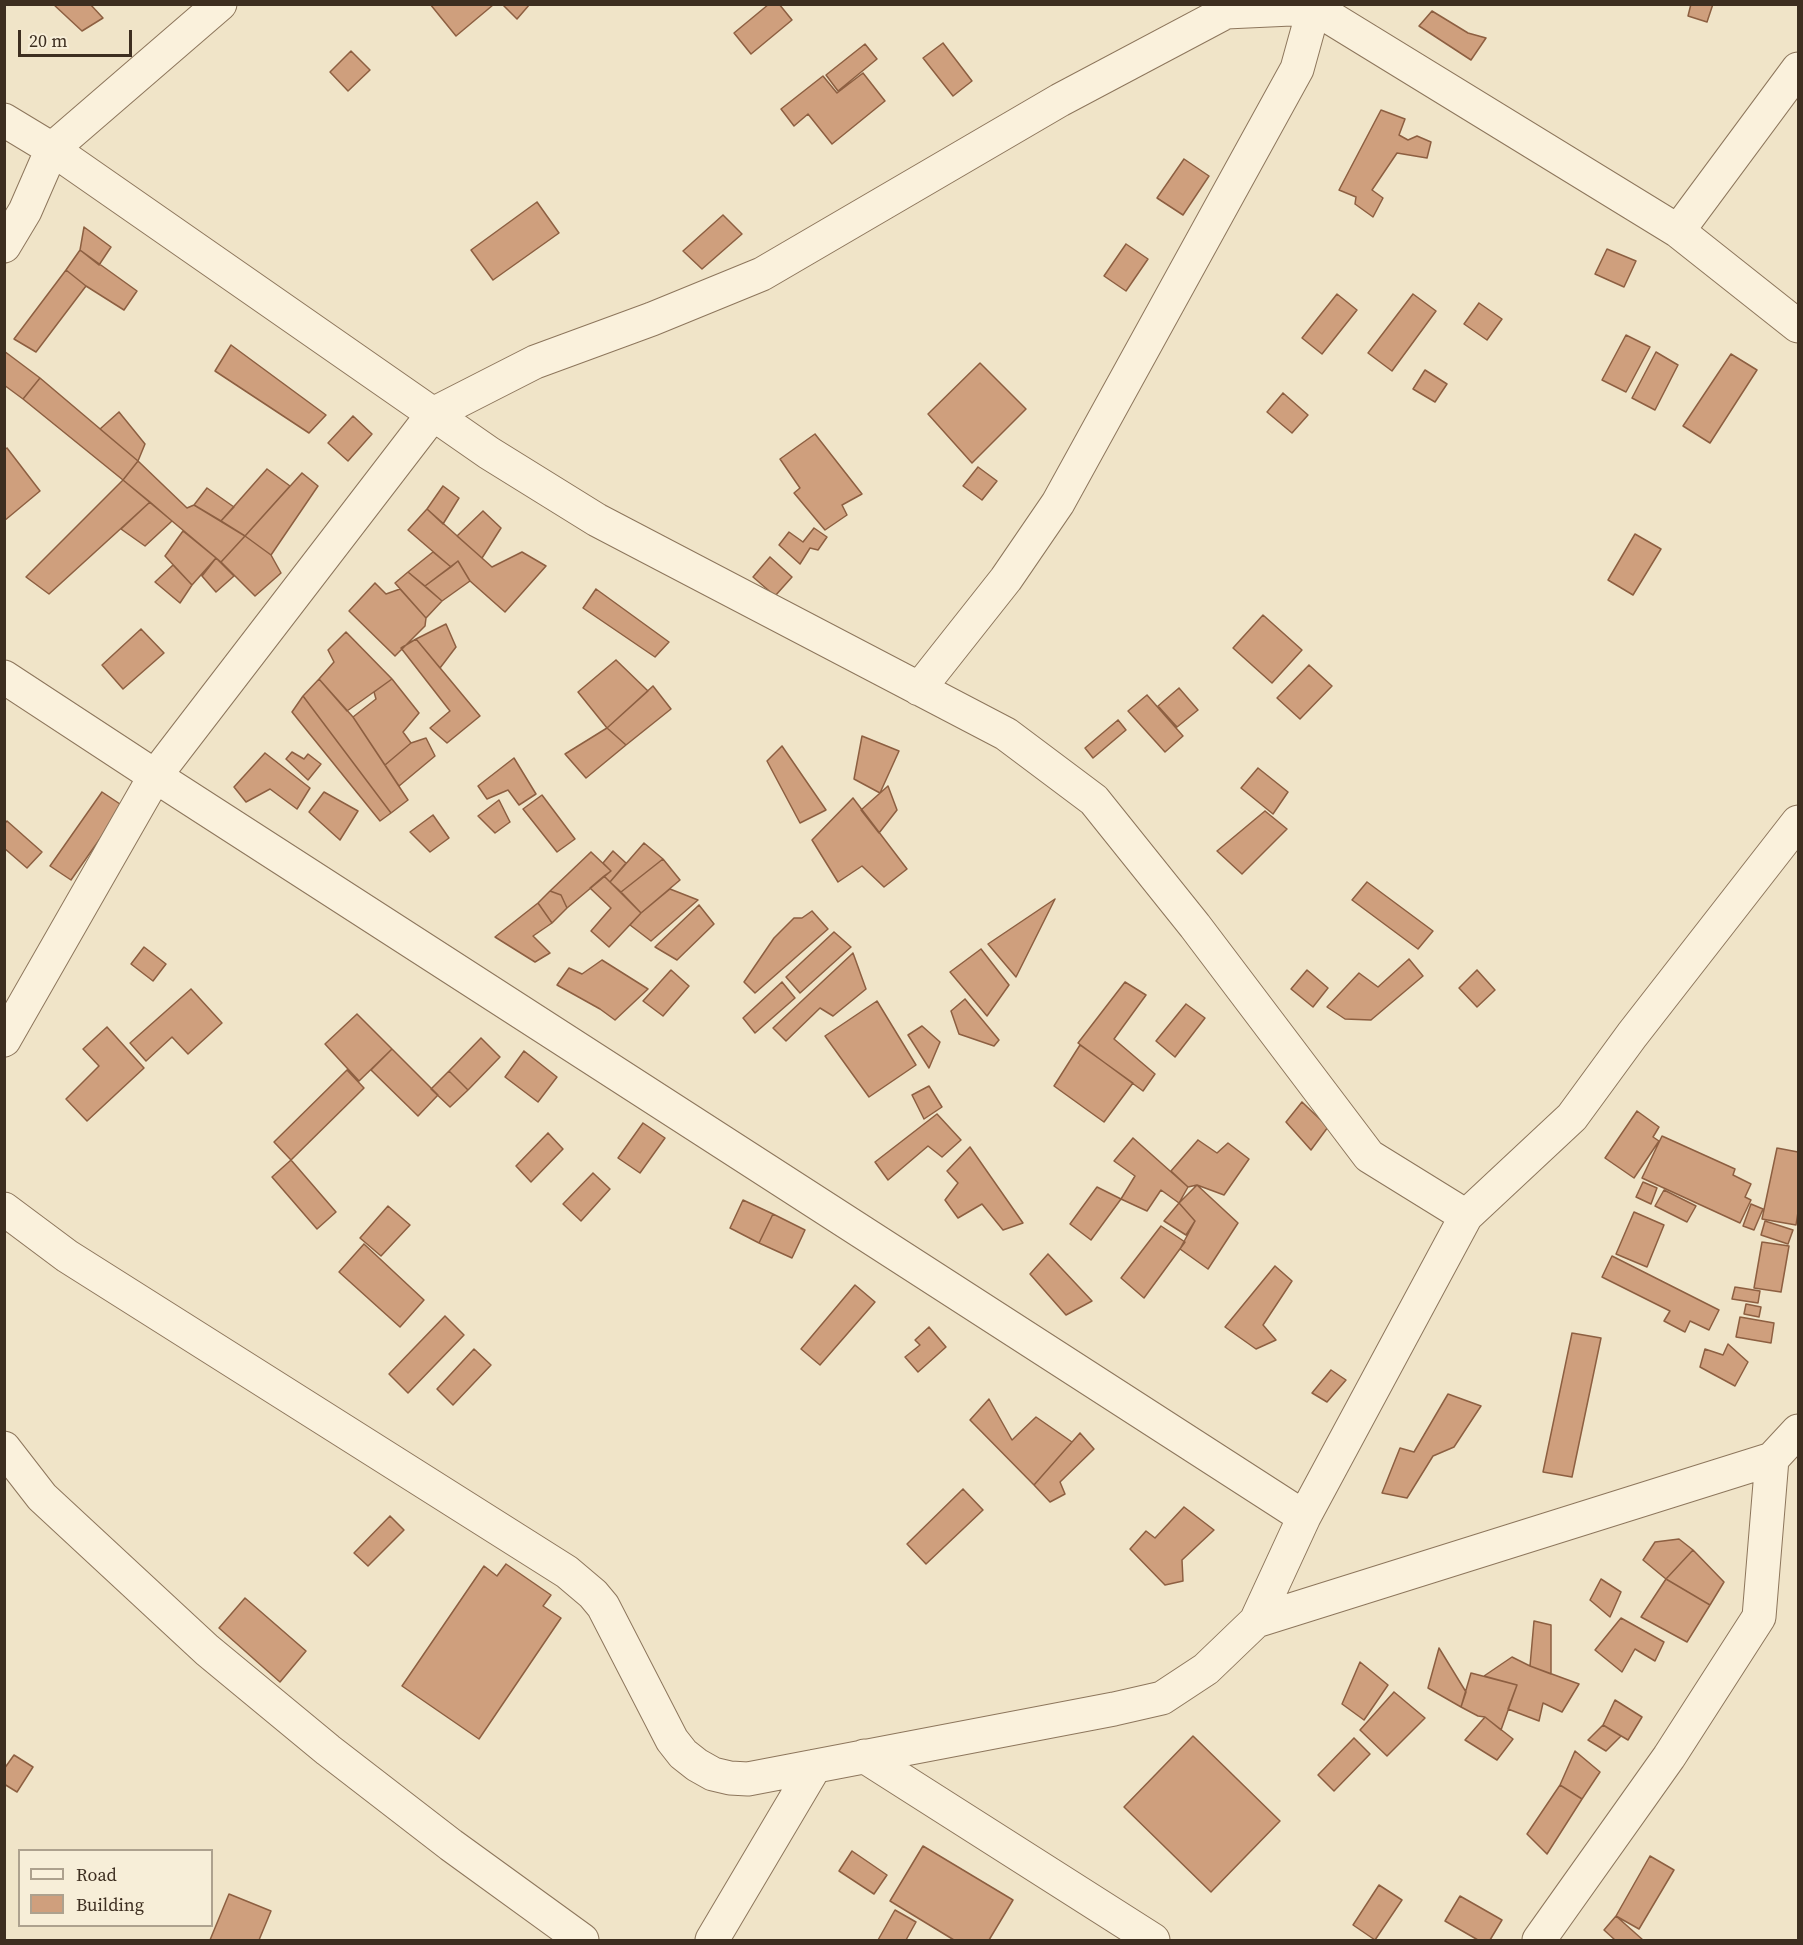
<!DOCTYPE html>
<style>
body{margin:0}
#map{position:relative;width:1803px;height:1945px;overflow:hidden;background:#f0e4c8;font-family:"Source Serif 4",serif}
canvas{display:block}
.frame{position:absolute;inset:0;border:6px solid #3d2e20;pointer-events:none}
.legend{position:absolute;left:18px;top:1849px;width:195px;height:78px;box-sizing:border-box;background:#f7eed8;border:2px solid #ada18e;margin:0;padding:8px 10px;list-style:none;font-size:18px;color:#3d2e20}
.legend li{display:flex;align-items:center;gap:12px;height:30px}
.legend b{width:30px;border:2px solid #ada18e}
.scale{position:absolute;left:18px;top:30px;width:114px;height:27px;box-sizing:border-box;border:3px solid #3d2e20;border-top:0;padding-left:8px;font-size:18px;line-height:21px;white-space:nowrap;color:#3d2e20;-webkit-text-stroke:4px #f7eed8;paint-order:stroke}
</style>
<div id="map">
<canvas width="1803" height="1945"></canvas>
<div class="frame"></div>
<ul class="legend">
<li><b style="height:8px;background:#faf1dc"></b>Road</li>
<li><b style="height:16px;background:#cf9f7d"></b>Building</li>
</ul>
<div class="scale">20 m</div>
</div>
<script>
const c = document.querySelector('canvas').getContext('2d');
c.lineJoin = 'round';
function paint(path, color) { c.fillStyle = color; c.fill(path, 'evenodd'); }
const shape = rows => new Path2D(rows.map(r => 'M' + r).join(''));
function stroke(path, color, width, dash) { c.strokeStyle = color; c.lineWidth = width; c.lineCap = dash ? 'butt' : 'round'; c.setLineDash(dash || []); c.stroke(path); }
const building = shape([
 [53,4,90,4,103,18,82,31,53,4],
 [430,4,493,4,493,5,456,36,430,4],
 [502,4,530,4,517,19,502,4],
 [769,4,779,4,792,20,751,54,734,33,769,4],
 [1691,4,1713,4,1707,22,1688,16,1691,4],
 [1432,11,1468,33,1486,38,1471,60,1419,26,1432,11],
 [943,43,972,81,953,96,923,58,943,43],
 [865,44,877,59,838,91,826,75,865,44],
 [351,51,370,70,348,91,330,72,351,51],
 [863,73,885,101,832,144,808,114,794,126,781,109,823,76,837,93,863,73],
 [1381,110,1405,119,1399,135,1408,140,1417,136,1431,142,1427,158,1397,153,1372,190,1383,198,1373,217,1355,204,1356,197,1339,190,1381,110],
 [1184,159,1209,176,1183,215,1157,198,1184,159],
 [537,202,559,233,493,280,471,250,537,202],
 [723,215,742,234,702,269,683,251,723,215],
 [84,227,111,247,99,265,80,250,84,227],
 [1126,244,1148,259,1126,291,1104,276,1126,244],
 [1607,249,1636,261,1624,287,1595,274,1607,249],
 [80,250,137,291,124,310,86,286,66,270,80,250],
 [66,270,86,286,36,352,14,339,66,270],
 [1337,294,1357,310,1322,354,1302,338,1337,294],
 [1413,294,1436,311,1392,371,1368,353,1413,294],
 [1479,303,1502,319,1487,340,1464,324,1479,303],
 [1626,335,1650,347,1626,392,1602,380,1626,335],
 [231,345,326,415,309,433,215,371,231,345],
 [4,351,40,378,23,399,4,385,4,351],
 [1656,352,1678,365,1655,410,1632,398,1656,352],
 [1731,354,1757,370,1710,443,1683,426,1731,354],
 [980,363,1026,409,972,463,928,414,980,363],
 [1425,370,1447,384,1435,402,1413,389,1425,370],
 [40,378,138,461,123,480,23,399,40,378],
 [1283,393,1308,415,1292,433,1267,412,1283,393],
 [119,412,145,444,138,461,100,429,119,412],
 [353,416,372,434,348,461,328,443,353,416],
 [815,434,862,494,842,505,847,515,825,530,794,493,800,488,780,459,815,434],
 [7,448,40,491,4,521,4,450,7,448],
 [138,461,187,508,194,505,245,536,221,562,123,480,138,461],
 [978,467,997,481,982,500,963,486,978,467],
 [267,469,290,486,245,536,221,521,267,469],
 [302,473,318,486,271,555,245,536,302,473],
 [123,480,150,502,49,594,26,577,123,480],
 [443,486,459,498,443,524,427,509,443,486],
 [207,488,234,507,221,521,194,505,207,488],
 [150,502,172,521,145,546,121,529,150,502],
 [427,509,492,567,522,552,546,566,505,612,470,581,458,561,451,567,408,530,427,509],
 [483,511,501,528,482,558,457,536,483,511],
 [814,528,827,537,818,550,810,548,800,564,779,545,789,532,803,542,814,528],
 [183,531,216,558,192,585,165,556,183,531],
 [1635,534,1661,549,1633,595,1608,580,1635,534],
 [245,536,271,555,281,573,255,596,221,562,245,536],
 [433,552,451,567,425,586,408,572,433,552],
 [770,557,792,577,775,596,753,577,770,557],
 [216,558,234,576,216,592,202,576,216,558],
 [458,561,470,581,442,601,425,586,458,561],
 [173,565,192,585,180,603,155,582,173,565],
 [408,572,442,601,426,618,395,583,408,572],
 [375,583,386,594,400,589,426,618,425,626,395,656,349,611,375,583],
 [596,589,669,642,655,657,583,608,596,589],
 [1263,615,1302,650,1272,683,1233,648,1263,615],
 [446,624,456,647,440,668,416,639,446,624],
 [141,629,164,653,123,689,102,665,141,629],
 [346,632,392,679,347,711,319,679,334,662,328,650,346,632],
 [416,639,480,716,447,743,430,728,450,711,401,648,416,639],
 [616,660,648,691,607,728,578,692,616,660],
 [1309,665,1332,686,1300,719,1277,698,1309,665],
 [319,679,353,717,408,800,391,813,303,696,319,679],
 [392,679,419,713,403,732,411,743,385,765,353,717,376,699,374,692,392,679],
 [653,686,671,709,626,745,607,728,653,686],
 [1179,688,1198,710,1177,727,1158,706,1179,688],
 [1147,695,1183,736,1165,752,1128,711,1147,695],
 [303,696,391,813,380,821,292,712,303,696],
 [1118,720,1126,730,1093,758,1085,748,1118,720],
 [607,728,626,745,586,778,565,754,607,728],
 [862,736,899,751,880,793,854,779,862,736],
 [426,738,435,756,399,786,385,765,411,743,426,738],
 [782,746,826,810,800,823,767,761,782,746],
 [292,752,304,759,308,754,321,764,308,780,286,759,292,752],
 [265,753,310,788,297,809,270,789,246,802,234,787,265,753],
 [514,758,536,794,519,805,508,790,487,799,478,786,514,758],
 [1258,768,1288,792,1273,814,1241,788,1258,768],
 [888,786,897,810,879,833,861,810,888,786],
 [102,792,123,806,71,880,50,866,102,792],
 [324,792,358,811,340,840,309,812,324,792],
 [542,795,575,839,557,852,523,809,542,795],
 [853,798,907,869,884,887,862,866,838,882,812,840,853,798],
 [499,800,510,822,495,833,478,816,499,800],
 [1265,811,1287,829,1242,874,1217,851,1265,811],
 [433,815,449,838,430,852,410,832,433,815],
 [7,821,42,852,27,868,4,848,4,824,7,821],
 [644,843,663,859,621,892,610,882,644,843],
 [613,851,626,863,610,882,604,876,611,871,603,863,613,851],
 [591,852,611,871,567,908,561,895,550,891,591,852],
 [663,859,680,880,641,913,621,892,663,859],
 [604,876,641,913,609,947,591,931,611,908,590,888,604,876],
 [1367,882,1433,931,1418,949,1352,900,1367,882],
 [670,889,698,900,651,941,630,925,641,913,670,889],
 [550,891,561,895,567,908,552,923,538,903,550,891],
 [1055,899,1016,977,988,944,1055,899],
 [538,903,552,923,533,936,550,953,535,962,495,937,538,903],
 [699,905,714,924,677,960,655,947,699,905],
 [812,911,828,929,755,993,744,982,774,938,794,918,802,918,812,911],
 [834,932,851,947,800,993,786,977,834,932],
 [144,947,166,964,153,981,131,964,144,947],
 [981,949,1009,985,987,1016,950,972,981,949],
 [853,953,866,989,833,1016,820,1008,786,1041,773,1028,853,953],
 [1409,959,1423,976,1371,1020,1345,1019,1327,1007,1359,973,1378,987,1409,959],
 [602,960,648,989,615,1020,600,1009,557,985,569,968,582,974,602,960],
 [671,970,689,986,663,1016,643,1001,671,970],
 [1307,970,1328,988,1313,1007,1291,989,1307,970],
 [1477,970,1495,990,1477,1007,1459,988,1477,970],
 [782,982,795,998,755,1033,743,1018,782,982],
 [1125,982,1146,995,1114,1039,1155,1074,1143,1091,1078,1043,1125,982],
 [191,989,222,1023,188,1054,172,1037,146,1061,130,1043,191,989],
 [965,999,999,1040,994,1046,959,1034,951,1011,965,999],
 [877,1001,916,1065,869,1097,825,1036,877,1001],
 [1186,1004,1205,1018,1175,1057,1156,1041,1186,1004],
 [357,1014,392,1049,359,1081,325,1044,357,1014],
 [922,1026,940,1042,929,1068,908,1035,922,1026],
 [107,1027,144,1068,87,1121,66,1099,99,1066,83,1049,107,1027],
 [481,1038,500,1057,468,1090,449,1071,481,1038],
 [1080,1045,1133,1083,1104,1122,1054,1086,1080,1045],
 [392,1049,438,1095,418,1116,371,1070,392,1049],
 [524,1051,557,1077,538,1102,505,1077,524,1051],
 [347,1070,364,1088,291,1160,274,1142,347,1070],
 [449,1071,468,1090,450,1107,431,1089,449,1071],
 [929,1086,942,1107,924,1119,912,1095,929,1086],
 [1302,1102,1328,1127,1311,1150,1286,1122,1302,1102],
 [1637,1111,1659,1127,1653,1137,1659,1141,1634,1178,1605,1158,1637,1111],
 [937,1114,961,1140,942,1157,928,1146,888,1180,875,1162,937,1114],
 [643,1123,665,1138,640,1173,618,1158,643,1123],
 [548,1133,563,1149,531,1182,516,1166,548,1133],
 [1662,1136,1735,1169,1733,1175,1751,1184,1745,1197,1751,1200,1740,1223,1642,1178,1662,1136],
 [1133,1138,1188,1187,1179,1203,1161,1190,1147,1211,1121,1199,1135,1176,1114,1161,1133,1138],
 [1198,1140,1217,1153,1228,1143,1249,1159,1224,1195,1197,1185,1188,1187,1171,1171,1198,1140],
 [970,1147,1023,1223,1003,1230,982,1204,958,1218,945,1200,958,1183,947,1171,970,1147],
 [1777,1148,1798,1152,1798,1212,1796,1225,1762,1219,1777,1148],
 [291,1160,336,1212,317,1229,272,1177,291,1160],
 [593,1173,610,1189,581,1221,563,1204,593,1173],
 [1643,1182,1657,1188,1651,1204,1636,1197,1643,1182],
 [1197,1185,1238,1223,1208,1269,1180,1249,1195,1221,1179,1203,1197,1185],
 [1097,1187,1121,1199,1091,1240,1070,1224,1097,1187],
 [1664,1190,1696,1206,1687,1222,1655,1206,1664,1190],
 [743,1200,773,1214,759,1243,730,1228,743,1200],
 [1179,1203,1195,1221,1186,1235,1164,1221,1179,1203],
 [1751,1204,1763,1209,1754,1230,1743,1226,1751,1204],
 [388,1206,410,1225,381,1256,360,1238,388,1206],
 [1634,1212,1664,1225,1647,1267,1616,1254,1634,1212],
 [773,1214,805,1230,792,1258,759,1243,773,1214],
 [1765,1221,1793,1230,1788,1244,1761,1235,1765,1221],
 [1161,1226,1185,1242,1144,1298,1121,1278,1161,1226],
 [1762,1242,1789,1246,1781,1292,1754,1288,1762,1242],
 [364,1244,424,1300,400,1327,339,1272,364,1244],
 [1048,1254,1092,1301,1066,1315,1030,1274,1048,1254],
 [1612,1256,1719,1310,1709,1330,1690,1321,1685,1332,1664,1321,1670,1311,1602,1277,1612,1256],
 [1275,1266,1292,1281,1263,1325,1276,1340,1256,1349,1225,1327,1275,1266],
 [855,1285,875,1302,820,1365,801,1349,855,1285],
 [1735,1287,1760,1291,1758,1303,1732,1299,1735,1287],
 [1746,1304,1761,1307,1759,1317,1744,1314,1746,1304],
 [445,1316,464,1335,408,1393,389,1374,445,1316],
 [1740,1317,1774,1323,1771,1343,1736,1337,1740,1317],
 [929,1327,946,1347,918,1372,905,1357,920,1345,915,1340,929,1327],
 [1572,1333,1601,1338,1572,1477,1543,1472,1572,1333],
 [1728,1344,1748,1362,1735,1386,1700,1367,1705,1349,1723,1355,1728,1344],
 [474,1349,491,1365,453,1405,437,1389,474,1349],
 [1331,1370,1346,1380,1327,1402,1312,1393,1331,1370],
 [1448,1394,1481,1406,1454,1447,1433,1456,1407,1498,1382,1493,1400,1448,1414,1452,1448,1394],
 [989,1399,1012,1440,1036,1417,1072,1442,1034,1485,970,1420,989,1399],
 [1080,1433,1094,1449,1060,1482,1065,1494,1050,1502,1034,1485,1080,1433],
 [963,1489,983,1510,926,1564,907,1544,963,1489],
 [1184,1507,1214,1530,1182,1560,1183,1581,1165,1585,1130,1549,1146,1531,1155,1538,1184,1507],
 [390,1516,404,1530,368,1566,354,1553,390,1516],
 [1679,1539,1693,1550,1666,1579,1643,1560,1655,1542,1679,1539],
 [1693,1550,1724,1582,1710,1605,1666,1579,1693,1550],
 [506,1564,551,1595,543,1606,561,1618,479,1739,402,1686,484,1566,497,1576,506,1564],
 [1601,1579,1621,1592,1610,1617,1590,1600,1601,1579],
 [1666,1579,1710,1605,1687,1642,1641,1617,1666,1579],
 [245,1598,306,1651,280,1682,219,1628,245,1598],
 [1621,1618,1664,1642,1655,1661,1635,1649,1622,1672,1595,1650,1621,1618],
 [1534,1621,1551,1625,1551,1674,1530,1666,1534,1621],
 [1439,1648,1466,1692,1461,1707,1428,1688,1439,1648],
 [1512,1657,1530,1666,1579,1684,1562,1712,1543,1703,1539,1721,1508,1709,1517,1685,1484,1676,1512,1657],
 [1360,1662,1388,1685,1364,1720,1342,1704,1360,1662],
 [1471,1673,1517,1685,1501,1730,1485,1717,1478,1716,1461,1707,1471,1673],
 [1394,1692,1425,1718,1387,1756,1360,1730,1394,1692],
 [1615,1700,1642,1717,1628,1740,1603,1725,1615,1700],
 [1485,1717,1513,1739,1497,1760,1465,1740,1485,1717],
 [1603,1725,1621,1736,1606,1751,1588,1740,1603,1725],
 [1193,1736,1280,1821,1211,1892,1124,1807,1193,1736],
 [1354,1738,1370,1754,1334,1791,1318,1775,1354,1738],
 [1575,1751,1600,1772,1582,1799,1560,1785,1575,1751],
 [14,1755,33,1767,17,1792,4,1784,4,1769,14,1755],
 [1560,1785,1582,1799,1547,1854,1527,1834,1560,1785],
 [923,1846,1013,1900,989,1940,954,1940,890,1901,923,1846],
 [852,1851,887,1875,874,1894,839,1871,852,1851],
 [1650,1856,1674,1870,1639,1929,1616,1916,1650,1856],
 [1379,1885,1402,1900,1375,1940,1353,1925,1379,1885],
 [229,1894,271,1911,259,1940,210,1940,229,1894],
 [1460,1896,1502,1920,1490,1940,1478,1940,1445,1921,1460,1896],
 [895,1910,916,1922,906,1940,878,1940,895,1910],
 [1616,1916,1643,1940,1615,1940,1604,1930,1616,1916]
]);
paint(building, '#cf9f7d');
stroke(building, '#8d5f41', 1.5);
const street = shape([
 [1308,4,1678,231,1798,326],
 [4,120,52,149,489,453,597,520,1006,734,1094,800,1195,926,1369,1156,1466,1216],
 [1678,231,1798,69],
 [4,246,25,211,52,149,220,4],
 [4,677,155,776,1304,1517],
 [919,689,1006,579,1058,503,1297,69,1315,4],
 [4,1040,155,776,433,414,535,362,652,319,762,274,1060,100,1226,12,1313,8],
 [4,1209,67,1256,567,1572,593,1594,603,1606,672,1740,683,1754,697,1765,713,1774,730,1778,748,1779,1114,1709,1162,1698,1206,1669,1256,1621,1304,1517,1466,1216,1572,1117,1632,1035,1798,822],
 [4,1448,42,1497,207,1650,328,1750,451,1845,582,1940],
 [1256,1621,1772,1459,1798,1431],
 [864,1756,1153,1940],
 [712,1940,815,1766],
 [1539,1940,1669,1757,1759,1617,1772,1459]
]);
stroke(street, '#8d765c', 35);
stroke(street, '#faf1dc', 33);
</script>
